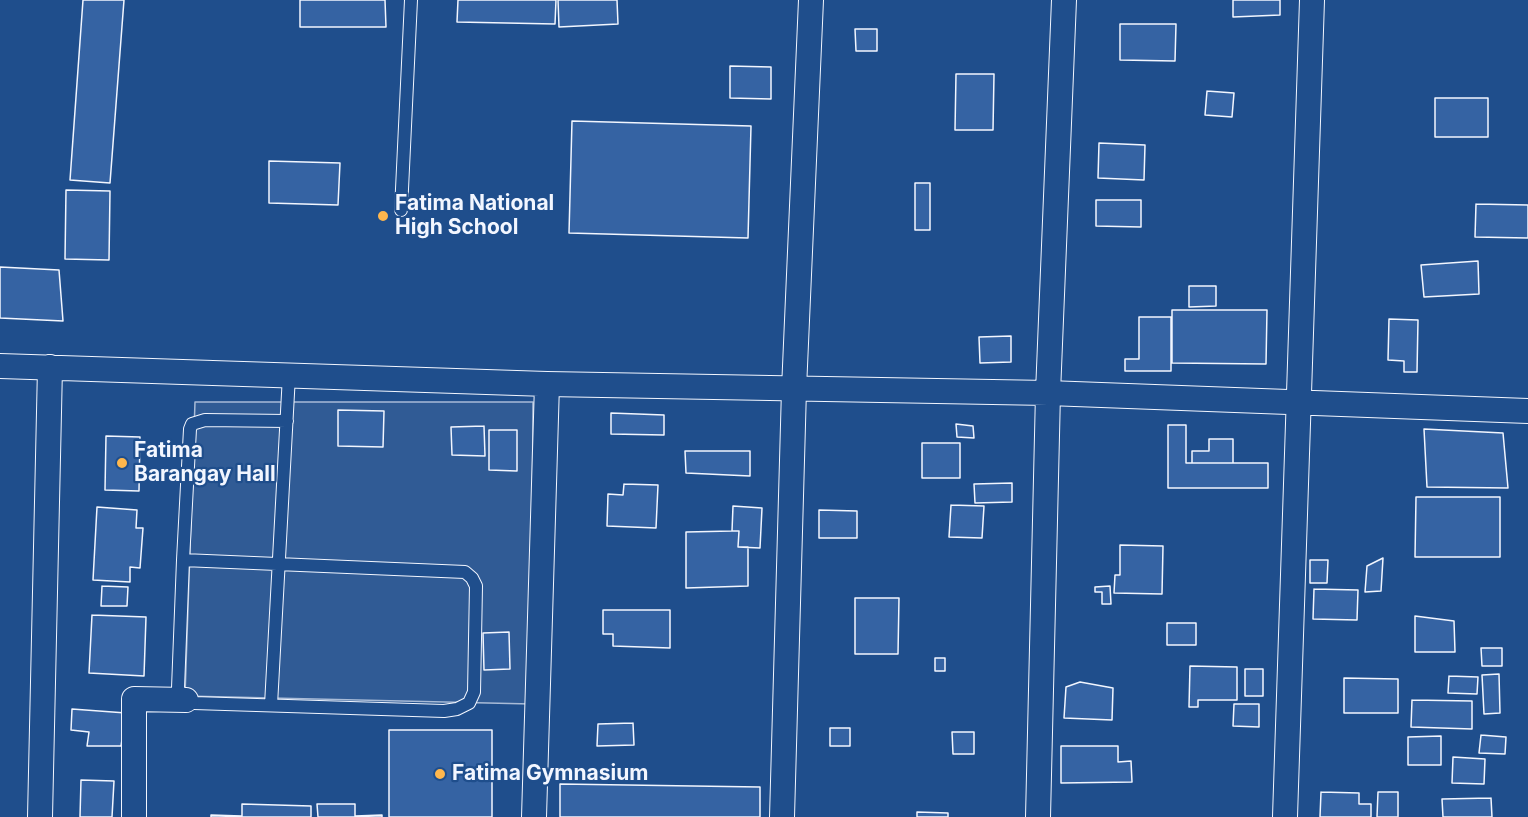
<!DOCTYPE html>
<style>
body{margin:0}
canvas{display:block;background:#1f4e8c}
</style>
<canvas width="1528" height="817"></canvas>
<script>
const c = document.querySelector('canvas').getContext('2d');
c.lineJoin = 'round';
function paint(path, color) { c.fillStyle = color; c.fill(path, 'evenodd'); }
const shape = rows => new Path2D(rows.map(r => 'M' + r).join(''));
function stroke(path, color, width, dash) { c.strokeStyle = color; c.lineWidth = width; c.lineCap = dash ? 'butt' : 'round'; c.setLineDash(dash || []); c.stroke(path); }
function write(font, color, halo, rows, align = 'center') {
  c.font = font + ' Inter,sans-serif'; c.lineWidth = 4.5; c.setLineDash([]); c.textBaseline = 'middle'; c.strokeStyle = halo; c.fillStyle = color; for (const [text, x, y, turn = 0] of rows) {
    c.save(); c.translate(x, y); c.rotate((+turn || 0) * Math.PI / 180); c.textAlign = isNaN(turn) ? turn : align; if (halo) c.strokeText(text, 0, 0); c.fillText(text, 0, 0); c.restore();
  }
}
const green = shape([
 [195,402,533,402,531,704,185,696,195,402]
]);
paint(green, '#305b95');
stroke(green, '#a8bbd7', 1.5);
const building = shape([
 [83,0,124,0,110,183,70,180,83,0],
 [300,0,385,0,386,27,300,27,300,0],
 [458,0,556,0,555,24,457,22,458,0],
 [558,0,617,0,618,24,559,27,558,0],
 [1233,0,1280,0,1280,15,1233,17,1233,0],
 [1120,24,1176,24,1175,61,1120,60,1120,24],
 [855,29,877,29,877,51,856,51,855,29],
 [730,66,771,67,771,99,730,98,730,66],
 [956,74,994,74,993,130,955,130,956,74],
 [1207,91,1234,93,1232,117,1205,115,1207,91],
 [1435,98,1488,98,1488,137,1435,137,1435,98],
 [572,121,751,126,748,238,569,233,572,121],
 [1099,143,1145,145,1144,180,1098,178,1099,143],
 [269,161,340,163,338,205,269,203,269,161],
 [915,183,930,183,930,230,915,230,915,183],
 [66,190,110,191,109,260,65,259,66,190],
 [1096,200,1141,200,1141,227,1096,226,1096,200],
 [1476,204,1528,205,1528,238,1475,237,1476,204],
 [1478,261,1479,294,1424,297,1421,265,1478,261],
 [0,267,59,270,63,321,0,318,0,267],
 [1189,286,1216,286,1216,306,1189,307,1189,286],
 [1172,310,1267,310,1266,364,1172,363,1172,310],
 [1139,317,1171,317,1171,371,1125,371,1125,359,1139,359,1139,317],
 [1389,319,1418,320,1417,372,1404,372,1404,361,1388,360,1389,319],
 [1011,336,1011,362,980,363,979,337,1011,336],
 [338,410,384,411,383,447,338,446,338,410],
 [611,413,664,415,664,435,611,434,611,413],
 [956,424,973,426,974,438,957,437,956,424],
 [1168,425,1186,425,1186,463,1268,463,1268,488,1168,488,1168,425],
 [484,426,485,456,452,455,451,427,484,426],
 [1424,429,1503,433,1508,488,1427,487,1424,429],
 [489,430,517,430,517,471,489,470,489,430],
 [106,436,140,437,139,491,105,490,106,436],
 [1209,439,1233,439,1233,463,1192,463,1192,451,1209,451,1209,439],
 [922,443,960,443,960,478,922,478,922,443],
 [685,451,750,451,750,476,686,473,685,451],
 [1012,483,1012,502,975,503,974,484,1012,483],
 [624,484,658,485,656,528,607,526,608,494,623,495,624,484],
 [1416,497,1500,497,1500,557,1415,557,1416,497],
 [951,505,984,506,982,538,949,537,951,505],
 [733,506,762,508,760,548,738,547,739,531,732,531,733,506],
 [97,507,137,510,136,528,143,528,140,568,130,567,130,582,93,580,97,507],
 [819,510,857,511,857,538,819,538,819,510],
 [732,531,739,531,738,547,748,547,748,586,686,588,686,532,732,531],
 [1120,545,1163,546,1162,594,1114,593,1115,575,1120,575,1120,545],
 [1383,558,1381,591,1365,592,1367,566,1383,558],
 [1310,560,1328,560,1327,583,1310,583,1310,560],
 [102,586,128,587,127,606,101,606,102,586],
 [1110,586,1111,604,1102,604,1102,592,1095,592,1095,587,1110,586],
 [1314,589,1358,590,1357,620,1313,619,1314,589],
 [855,598,899,598,898,654,855,654,855,598],
 [603,610,670,610,670,648,613,646,613,634,603,634,603,610],
 [92,615,146,617,144,676,89,673,92,615],
 [1415,616,1454,621,1455,652,1415,652,1415,616],
 [1167,623,1196,623,1196,645,1167,645,1167,623],
 [509,632,510,669,484,670,483,633,509,632],
 [1481,648,1502,648,1502,666,1482,666,1481,648],
 [935,658,945,658,945,671,935,671,935,658],
 [1190,666,1237,667,1237,700,1198,700,1198,707,1189,707,1190,666],
 [1245,669,1263,669,1263,696,1245,696,1245,669],
 [1499,674,1500,713,1484,714,1482,675,1499,674],
 [1449,676,1478,677,1477,694,1448,693,1449,676],
 [1344,678,1398,679,1398,713,1344,713,1344,678],
 [1080,682,1113,688,1112,720,1064,718,1066,687,1080,682],
 [1412,700,1472,701,1472,729,1411,727,1412,700],
 [1234,704,1259,704,1259,727,1233,726,1234,704],
 [72,709,126,713,121,746,87,746,89,732,71,730,72,709],
 [633,723,634,745,597,746,598,724,633,723],
 [830,728,850,728,850,746,830,746,830,728],
 [389,730,492,730,492,817,389,817,389,730],
 [952,732,974,732,974,754,953,754,952,732],
 [1481,735,1506,737,1505,754,1479,753,1481,735],
 [1441,736,1441,765,1408,765,1408,737,1441,736],
 [1061,746,1118,746,1118,762,1131,761,1132,782,1061,783,1061,746],
 [1453,757,1485,759,1484,784,1452,783,1453,757],
 [81,780,114,781,112,817,80,817,81,780],
 [560,784,760,787,760,817,560,817,560,784],
 [1321,792,1359,793,1359,804,1371,804,1371,817,1320,817,1321,792],
 [1378,792,1398,792,1398,817,1377,817,1378,792],
 [1491,798,1492,817,1443,817,1442,799,1491,798],
 [242,804,311,806,311,817,211,817,211,815,242,816,242,804],
 [317,804,355,804,355,816,382,815,382,817,318,817,317,804],
 [917,812,948,813,948,817,917,817,917,812]
]);
paint(building, '#3563a3');
stroke(building, '#f2f6ff', 1.5);
const lane = shape([
 [401,210,411,0],
 [183,560,465,572,472,578,476,586,474,692,469,703,457,709,444,711,194,703,186,700,181,695,178,688,183,560,190,429,192,424,205,420,287,421],
 [271,705,289,375]
]);
const street = shape([
 [0,366,547,384,1048,393,1528,411],
 [40,817,50,367],
 [134,817,134,699,186,700],
 [534,817,547,384],
 [782,817,794,389,811,0],
 [1038,817,1048,393,1064,0],
 [1285,817,1312,0]
]);
stroke(lane, '#f2f6ff', 14);
stroke(street, '#f2f6ff', 26);
stroke(lane, '#1f4e8c', 12);
stroke(street, '#1f4e8c', 24);
for (const [x, y, r, color] of [
 [383,216,6,"#ffb74d"],
 [122,463,6,"#ffb74d"],
 [440,774,6,"#ffb74d"]
]) { const dot = new Path2D(); dot.arc(x, y, r, 0, 2 * Math.PI); c.fillStyle = color; c.fill(dot); stroke(dot, '#1f4e8c', 2); }
write('bold 21px', '#f2f6ff', '#1f4e8c', [
 ["Fatima National",395,204],
 ["High School",395,228],
 ["Fatima",134,451],
 ["Barangay Hall",134,475],
 ["Fatima Gymnasium",452,774]
], 'left');
</script>
